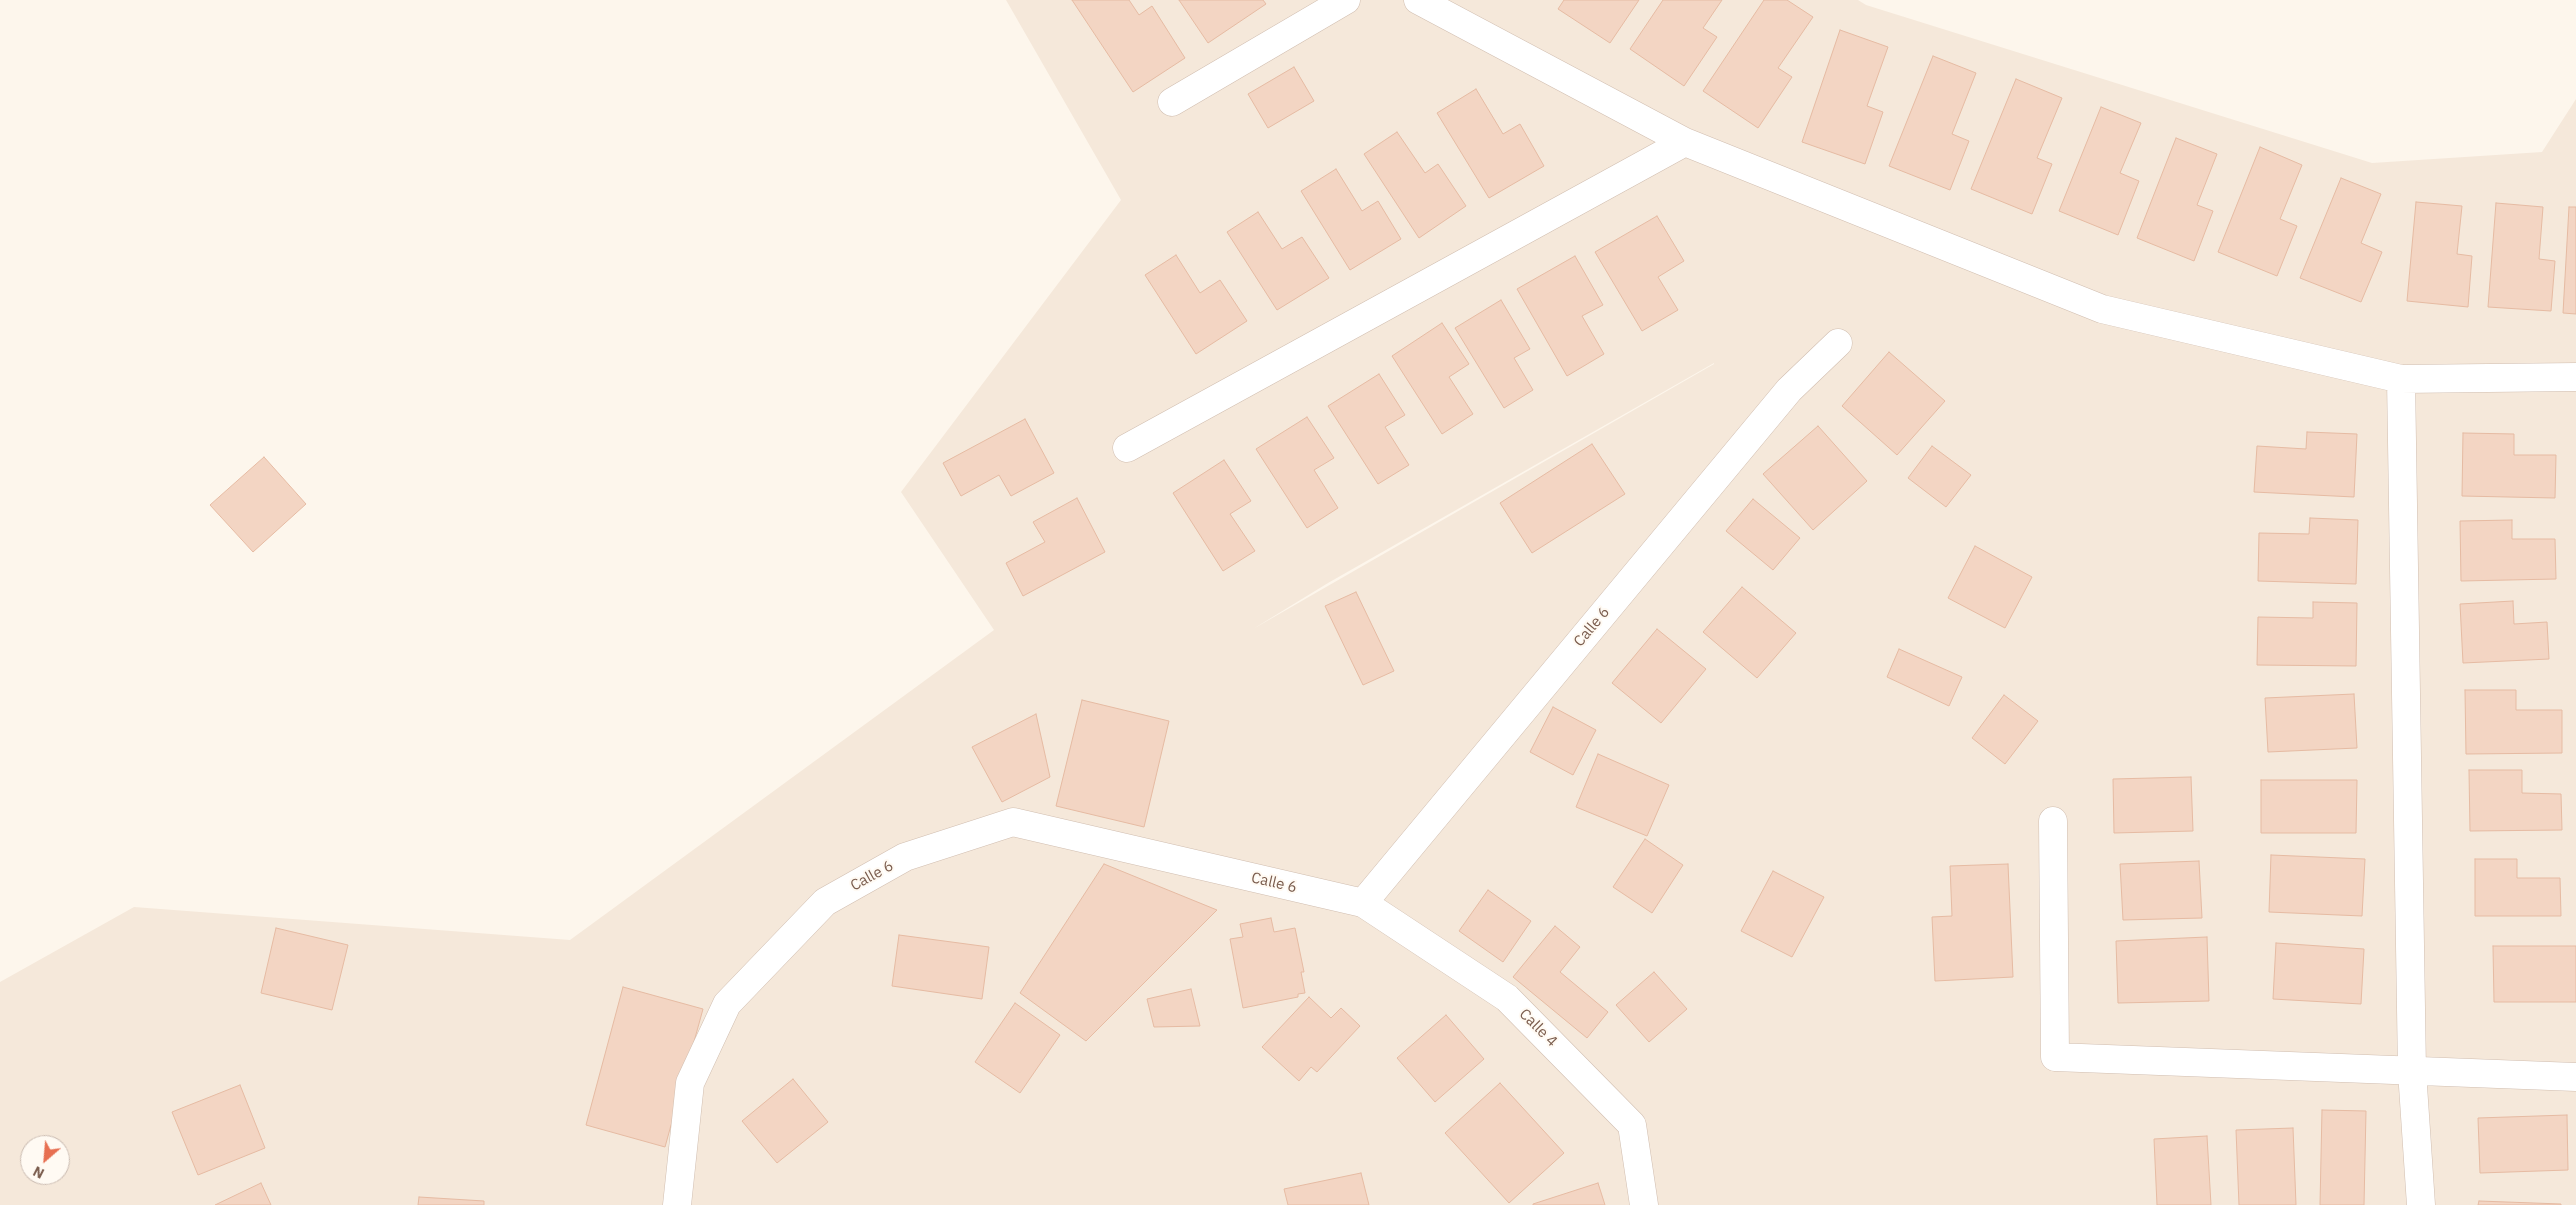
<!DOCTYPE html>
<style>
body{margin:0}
#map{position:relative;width:2576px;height:1205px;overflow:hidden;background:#fdf6ec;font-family:"IBM Plex Sans",sans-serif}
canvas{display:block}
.north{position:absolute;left:20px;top:1135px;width:50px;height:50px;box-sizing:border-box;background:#fffaf3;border:1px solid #cabbb1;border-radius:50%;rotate:207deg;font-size:14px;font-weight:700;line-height:20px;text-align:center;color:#7a5c4d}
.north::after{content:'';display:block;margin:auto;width:18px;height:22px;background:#e76f51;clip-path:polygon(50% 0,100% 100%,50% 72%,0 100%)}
</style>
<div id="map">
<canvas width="2576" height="1205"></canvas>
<div class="north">N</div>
</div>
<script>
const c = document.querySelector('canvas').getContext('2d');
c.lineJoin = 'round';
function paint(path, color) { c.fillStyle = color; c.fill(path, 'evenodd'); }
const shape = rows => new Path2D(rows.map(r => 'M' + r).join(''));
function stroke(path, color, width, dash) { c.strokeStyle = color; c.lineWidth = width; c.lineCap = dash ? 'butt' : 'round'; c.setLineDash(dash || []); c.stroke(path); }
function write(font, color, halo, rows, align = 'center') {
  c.font = font + ' "IBM Plex Sans",sans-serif'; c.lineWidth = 4; c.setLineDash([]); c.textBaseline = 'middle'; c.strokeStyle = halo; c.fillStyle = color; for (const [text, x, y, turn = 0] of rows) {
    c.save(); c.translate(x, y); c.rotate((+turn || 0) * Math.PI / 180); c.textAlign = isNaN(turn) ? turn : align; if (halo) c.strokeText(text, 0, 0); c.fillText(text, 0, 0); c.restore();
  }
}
paint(shape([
 [1006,0,1858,0,1866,5,2372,163,2542,152,2576,99,2576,1205,0,1205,0,982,134,907,570,940,994,630,901,492,1121,200],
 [1714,363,1714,364,1253,629,1328,583],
 [30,1145,60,1145,60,1175,30,1175]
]), '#f5e8da');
const building = shape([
 [1072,0,1129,0,1139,15,1152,6,1185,58,1133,92,1072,0],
 [1179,0,1263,0,1266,4,1208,43,1179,0],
 [1564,0,1639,0,1610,43,1558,9,1564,0],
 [1663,0,1722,0,1703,28,1717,37,1684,86,1630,49,1663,0],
 [1764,0,1787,0,1813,17,1778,68,1792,77,1758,128,1703,91,1764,0],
 [1840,30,1888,47,1867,106,1883,112,1865,164,1802,142,1840,30],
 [1933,56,1976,73,1952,134,1969,141,1950,190,1889,166,1933,56],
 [1294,67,1314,101,1268,128,1248,94,1294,67],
 [2016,79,2062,98,2037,158,2052,164,2032,214,1971,189,2016,79],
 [1476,89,1503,134,1520,124,1544,166,1489,198,1437,113,1476,89],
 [2101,107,2141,123,2120,173,2139,181,2118,235,2059,211,2101,107],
 [1397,132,1425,173,1438,164,1466,206,1419,238,1364,154,1397,132],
 [2176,138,2217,154,2197,205,2213,211,2194,261,2137,238,2176,138],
 [2260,147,2302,165,2280,219,2297,226,2277,276,2218,252,2260,147],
 [1336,169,1362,211,1378,201,1401,239,1350,270,1301,191,1336,169],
 [2341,178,2381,194,2361,243,2382,252,2361,302,2300,278,2341,178],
 [2416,202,2462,206,2457,254,2472,256,2468,307,2407,301,2416,202],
 [2496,203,2543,207,2539,259,2555,261,2551,311,2488,307,2496,203],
 [2569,207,2576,207,2576,314,2563,313,2569,207],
 [1258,212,1282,249,1302,237,1329,278,1277,310,1227,232,1258,212],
 [1657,216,1684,261,1658,277,1678,310,1642,331,1595,252,1657,216],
 [1176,255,1200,293,1220,280,1247,321,1196,354,1145,275,1176,255],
 [1575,256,1603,305,1582,316,1604,354,1567,376,1517,289,1575,256],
 [1501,300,1530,349,1514,358,1533,390,1504,408,1455,328,1501,300],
 [1442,323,1469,364,1449,377,1473,414,1442,434,1392,356,1442,323],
 [1889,352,1945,401,1897,455,1842,406,1889,352],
 [1379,374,1405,415,1385,427,1409,465,1378,484,1328,406,1379,374],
 [1307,417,1334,458,1314,470,1338,508,1307,528,1256,449,1307,417],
 [1025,419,1054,473,1011,496,999,475,961,496,943,463,1025,419],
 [1818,426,1867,481,1813,530,1763,474,1818,426],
 [2307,432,2357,434,2354,497,2254,492,2257,446,2306,449,2307,432],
 [2463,433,2514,434,2514,455,2556,455,2555,498,2462,496,2463,433],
 [1592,444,1625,494,1532,553,1500,503,1592,444],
 [1932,446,1971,475,1946,507,1908,478,1932,446],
 [264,457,306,504,253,552,210,505,264,457],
 [1224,460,1251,501,1230,514,1255,551,1223,571,1173,493,1224,460],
 [1077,498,1105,552,1023,596,1006,563,1045,542,1033,522,1077,498],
 [1753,499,1800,538,1773,570,1726,531,1753,499],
 [2310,518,2358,520,2356,584,2258,581,2259,533,2309,534,2310,518],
 [2512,520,2512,539,2555,539,2556,579,2461,581,2460,521,2512,520],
 [1975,546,2032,577,2005,628,1948,598,1975,546],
 [1742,587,1796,633,1757,678,1703,632,1742,587],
 [1356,592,1394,671,1363,685,1325,606,1356,592],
 [2513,601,2514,624,2547,622,2549,659,2463,663,2460,604,2513,601],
 [2313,602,2357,603,2356,666,2257,665,2258,617,2313,618,2313,602],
 [1657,629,1706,669,1661,723,1612,683,1657,629],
 [1899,649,1962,677,1949,706,1887,677,1899,649],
 [2465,690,2516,690,2516,710,2562,710,2562,753,2466,754,2465,690],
 [2354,694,2357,748,2268,752,2265,698,2354,694],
 [2004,695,2038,721,2005,764,1972,738,2004,695],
 [1082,700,1169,721,1144,827,1056,806,1082,700],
 [1553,707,1596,730,1573,775,1530,752,1553,707],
 [1036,714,1050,777,1002,802,972,747,1036,714],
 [1598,754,1669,785,1647,836,1576,807,1598,754],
 [2469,770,2522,770,2522,793,2561,794,2562,830,2470,831,2469,770],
 [2191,777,2193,831,2114,833,2113,779,2191,777],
 [2261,780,2357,780,2356,833,2261,833,2261,780],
 [1645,839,1683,865,1652,913,1613,887,1645,839],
 [2271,855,2365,859,2362,916,2269,912,2271,855],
 [2475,859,2517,859,2517,878,2560,878,2561,916,2475,916,2475,859],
 [2199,861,2202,918,2123,920,2120,864,2199,861],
 [1104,864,1217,910,1086,1041,1020,993,1104,864],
 [2008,864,2013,977,1935,981,1932,917,1952,916,1950,866,2008,864],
 [1773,871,1824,897,1792,957,1741,931,1773,871],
 [1488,890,1531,921,1503,962,1459,931,1488,890],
 [1271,918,1274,932,1295,928,1304,972,1301,972,1305,993,1298,994,1298,997,1243,1008,1230,939,1243,937,1240,924,1271,918],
 [1555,926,1580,947,1560,972,1608,1012,1587,1038,1513,977,1555,926],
 [276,928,348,945,332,1010,261,993,276,928],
 [899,935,989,947,982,999,892,986,899,935],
 [2207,937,2209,1001,2118,1003,2116,941,2207,937],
 [2276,943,2364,949,2361,1004,2273,999,2276,943],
 [2493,946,2576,946,2576,1002,2494,1002,2493,946],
 [1654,972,1687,1009,1649,1042,1616,1005,1654,972],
 [623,987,703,1009,665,1147,586,1125,623,987],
 [1191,989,1200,1026,1154,1027,1147,999,1191,989],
 [1309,997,1331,1018,1341,1008,1360,1026,1317,1072,1311,1067,1299,1081,1262,1047,1309,997],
 [1015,1003,1060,1035,1020,1093,975,1062,1015,1003],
 [1446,1015,1484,1059,1435,1102,1397,1058,1446,1015],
 [793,1079,828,1122,777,1163,742,1121,793,1079],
 [1500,1083,1564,1153,1509,1203,1445,1133,1500,1083],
 [240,1085,265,1148,198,1175,172,1112,240,1085],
 [2322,1110,2366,1111,2364,1205,2320,1205,2322,1110],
 [2567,1115,2568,1170,2480,1173,2478,1118,2567,1115],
 [2293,1128,2296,1205,2239,1205,2236,1130,2293,1128],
 [2207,1136,2211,1205,2157,1205,2154,1139,2207,1136],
 [1361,1173,1369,1205,1288,1205,1284,1189,1361,1173],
 [261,1183,271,1205,215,1205,261,1183],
 [1598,1183,1605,1205,1533,1205,1533,1204,1598,1183],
 [419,1197,484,1201,484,1205,418,1205,419,1197],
 [2479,1201,2561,1204,2561,1205,2478,1205,2479,1201]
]);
paint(building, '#f3d5c3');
stroke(building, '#e6bba3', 1);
const minor = shape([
 [1418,0,1685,142],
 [1172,102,1346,0],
 [2401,379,2412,1071,2421,1205],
 [1127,448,1685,142,2102,309,2401,379,2576,377],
 [2053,821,2055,1057,2576,1077],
 [1363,903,1789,390,1838,343],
 [677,1205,690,1083,727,1004,825,902,905,857,1013,822,1363,903,1507,998,1632,1125,1644,1205]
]);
stroke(minor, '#d1beb0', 29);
stroke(minor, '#fff', 28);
write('15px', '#7a5c4d', '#fffaf3', [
 ["Calle 6",1592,627,-50],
 ["Calle 6",872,876,-29],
 ["Calle 6",1274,883,13],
 ["Calle 4",1538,1028,45]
]);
</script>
